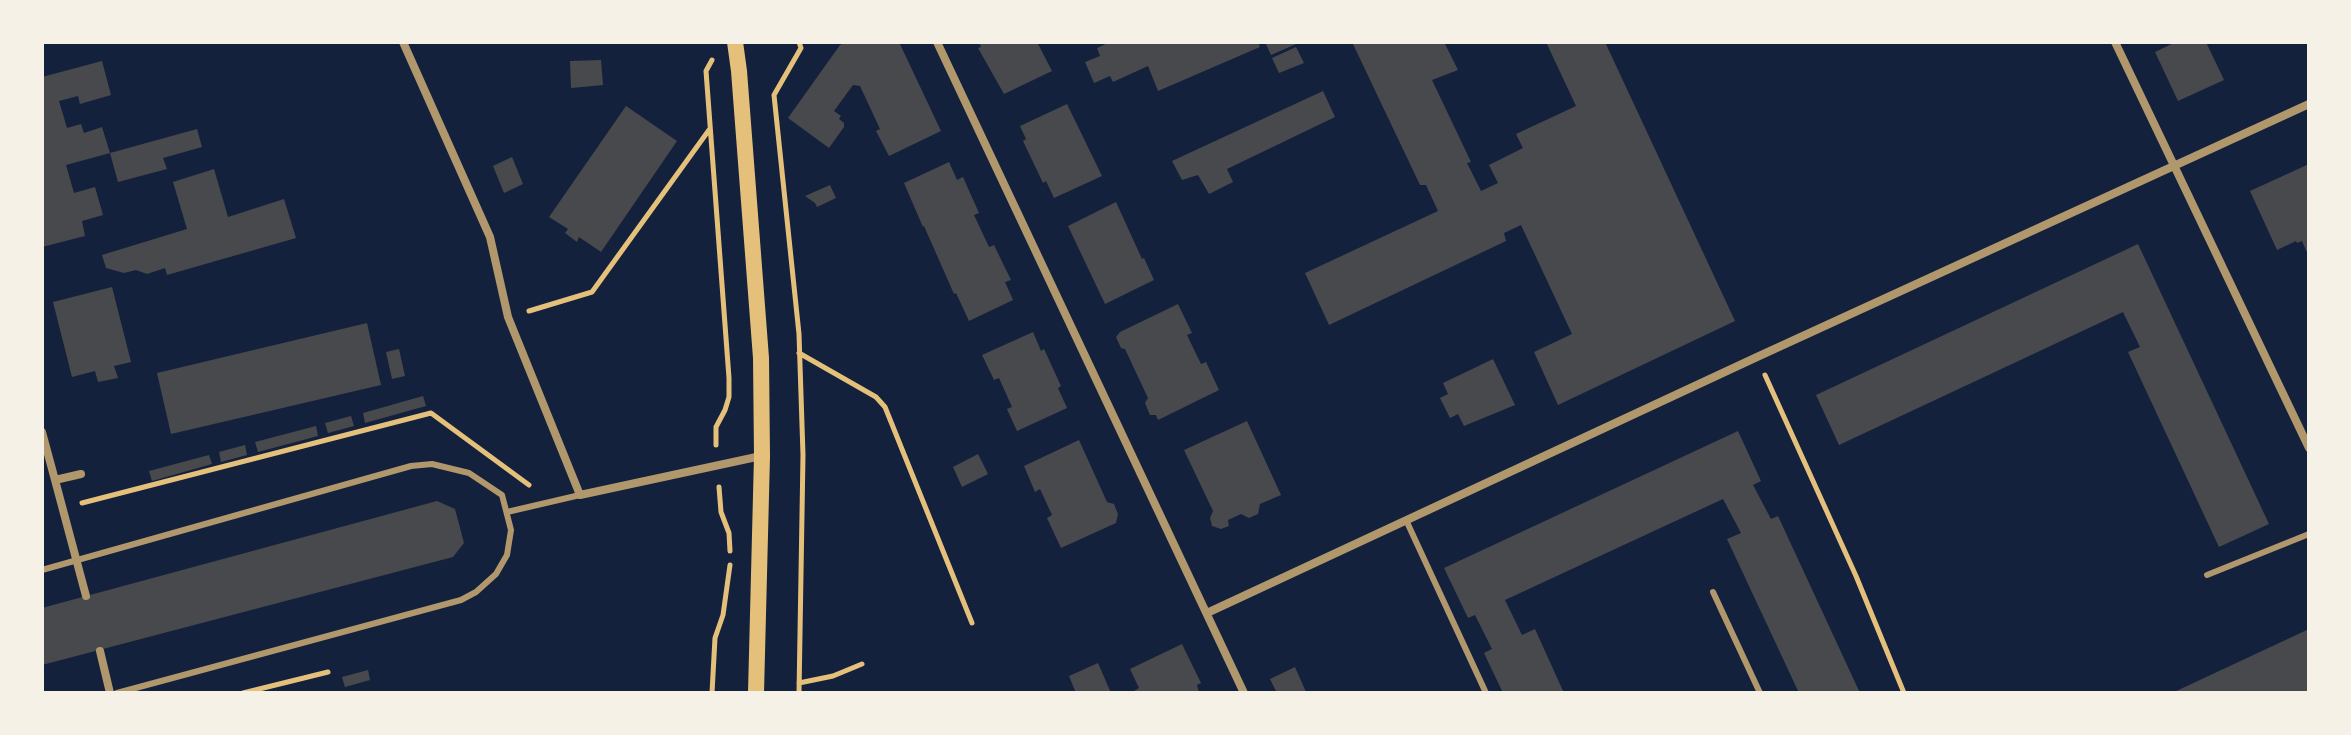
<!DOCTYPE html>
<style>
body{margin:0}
#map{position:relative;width:2351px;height:735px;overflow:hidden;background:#14213d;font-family:Cabin,sans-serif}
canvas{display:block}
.frame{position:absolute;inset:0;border:44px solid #f6f1e7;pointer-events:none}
</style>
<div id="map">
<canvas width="2351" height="735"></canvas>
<div class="frame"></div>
</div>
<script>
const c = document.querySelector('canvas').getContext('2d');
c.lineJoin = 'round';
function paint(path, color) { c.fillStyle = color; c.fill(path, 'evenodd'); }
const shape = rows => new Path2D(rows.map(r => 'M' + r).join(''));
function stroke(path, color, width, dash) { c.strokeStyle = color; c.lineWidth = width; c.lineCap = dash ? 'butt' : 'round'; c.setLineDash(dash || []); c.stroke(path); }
paint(shape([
 [846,42,899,42,941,131,889,156,876,131,880,129,860,86,853,85,834,111,841,116,839,119,844,123,844,127,829,148,788,118,840,45],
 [979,42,1037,42,1052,71,1004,94,978,48,981,47],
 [1110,42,1258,42,1260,47,1158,91,1148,66,1113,82,1110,76,1094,83,1085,62,1100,56,1097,48],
 [1265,42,1295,42,1296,44,1271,55],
 [1352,42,1444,42,1458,70,1432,80,1471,162,1467,163,1481,191,1498,183,1489,165,1523,148,1516,134,1576,106,1546,42,1605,42,1735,321,1558,405,1534,352,1572,334,1521,225,1504,233,1506,241,1329,325,1305,273,1438,211,1426,185,1420,185],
 [2176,42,2206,42,2224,80,2178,101,2155,52],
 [1296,47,1304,63,1279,73,1272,58],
 [601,60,603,85,571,88,570,61],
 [102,61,111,95,80,104,78,96,59,101,67,128,81,124,84,133,102,127,110,153,66,165,74,193,95,187,103,215,82,221,85,236,42,247,42,77],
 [1323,91,1335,117,1227,169,1233,182,1209,194,1198,175,1182,180,1172,161],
 [1067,104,1102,176,1054,198,1046,181,1043,183,1023,141,1026,139,1020,126],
 [626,106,677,141,601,252,579,237,577,242,565,233,568,229,549,217],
 [197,129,202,147,163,158,167,169,118,182,110,153],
 [512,157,523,184,504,193,493,166],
 [949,162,957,180,963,177,979,213,974,215,989,247,994,245,1011,280,1005,282,1013,300,969,321,956,293,954,294,924,226,923,227,904,183],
 [2309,164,2309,257,2302,241,2297,243,2296,241,2277,250,2250,191],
 [214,169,228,217,284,199,296,238,167,275,165,268,147,274,136,270,124,273,106,268,102,255,187,229,173,182],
 [830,185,836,198,817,207,815,203,805,196],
 [1116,202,1142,259,1144,258,1154,280,1105,304,1068,226],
 [2138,244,2269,524,2219,547,2128,352,2140,347,2123,312,1839,445,1816,395],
 [112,287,131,362,114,366,118,378,98,382,95,371,72,377,53,302],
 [1178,304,1192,333,1187,335,1201,364,1206,362,1219,390,1158,420,1156,415,1150,415,1145,403,1148,398,1125,349,1121,348,1116,337,1120,332],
 [367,323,381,385,171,434,157,373],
 [1033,332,1041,351,1044,349,1061,386,1058,388,1067,408,1017,431,1007,409,1012,407,999,378,994,380,982,355],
 [399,349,405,376,392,379,386,352],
 [1493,359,1515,405,1464,426,1458,414,1450,418,1440,398,1448,394,1443,383],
 [423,396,426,406,365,423,363,413],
 [351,416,354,426,328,433,325,423],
 [1247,421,1281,495,1260,504,1258,514,1249,518,1241,514,1228,520,1229,526,1221,529,1212,526,1210,518,1213,511,1184,450],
 [316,426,318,436,258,452,255,442],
 [1738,431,1761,481,1753,485,1771,519,1778,516,1860,693,1799,693,1727,539,1741,533,1723,499,1505,600,1522,635,1535,629,1564,693,1503,693,1484,653,1492,649,1475,615,1468,618,1444,568],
 [1079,440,1107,502,1114,504,1118,514,1116,523,1061,548,1047,518,1052,515,1040,489,1035,492,1024,466],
 [245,445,247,455,221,462,219,452],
 [978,454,988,474,962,487,953,467],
 [209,455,212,464,152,481,149,471],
 [437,501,455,509,464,543,453,557,42,665,42,608],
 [2309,629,2309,693,2172,693],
 [1182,644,1201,683,1197,685,1199,693,1135,693,1134,691,1139,688,1130,669],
 [1098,663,1111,693,1076,693,1069,676],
 [1295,667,1306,692,1277,693,1270,679],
 [368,670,370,680,345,687,342,677]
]), '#48494c');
stroke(shape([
 [712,60,706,71,729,378,729,397,725,410,716,427,716,445],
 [529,311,592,292,709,130],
 [799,353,876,397,885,407,972,623],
 [1765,375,1856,576,1904,693],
 [719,487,721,512,729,533,730,551],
 [82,503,431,413,529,485],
 [799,683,833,676,862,664],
 [243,693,328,672],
 [712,693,715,638,723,615,730,565],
 [799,693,803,455,799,334,774,95,801,48,799,42]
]), '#e5c07b', 5);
stroke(shape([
 [507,512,580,495],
 [1406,520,1486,693],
 [42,570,411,466,432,464,469,473,502,495,511,530,507,555,496,574,476,592,461,600,117,693],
 [2207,575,2309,534],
 [1713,592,1760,693]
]), '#b1986c', 6);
stroke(shape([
 [403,42,490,237,508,317,580,495,761,456],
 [937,42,1244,693],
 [2115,42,2309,448],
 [42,432,55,480,81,474],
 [55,480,86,596],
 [1207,613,1757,357,2309,104],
 [100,651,110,693]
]), '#b1986c', 8);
stroke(shape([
 [735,42,739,71,761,358,762,456,756,693]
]), '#e5c07b', 16);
</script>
